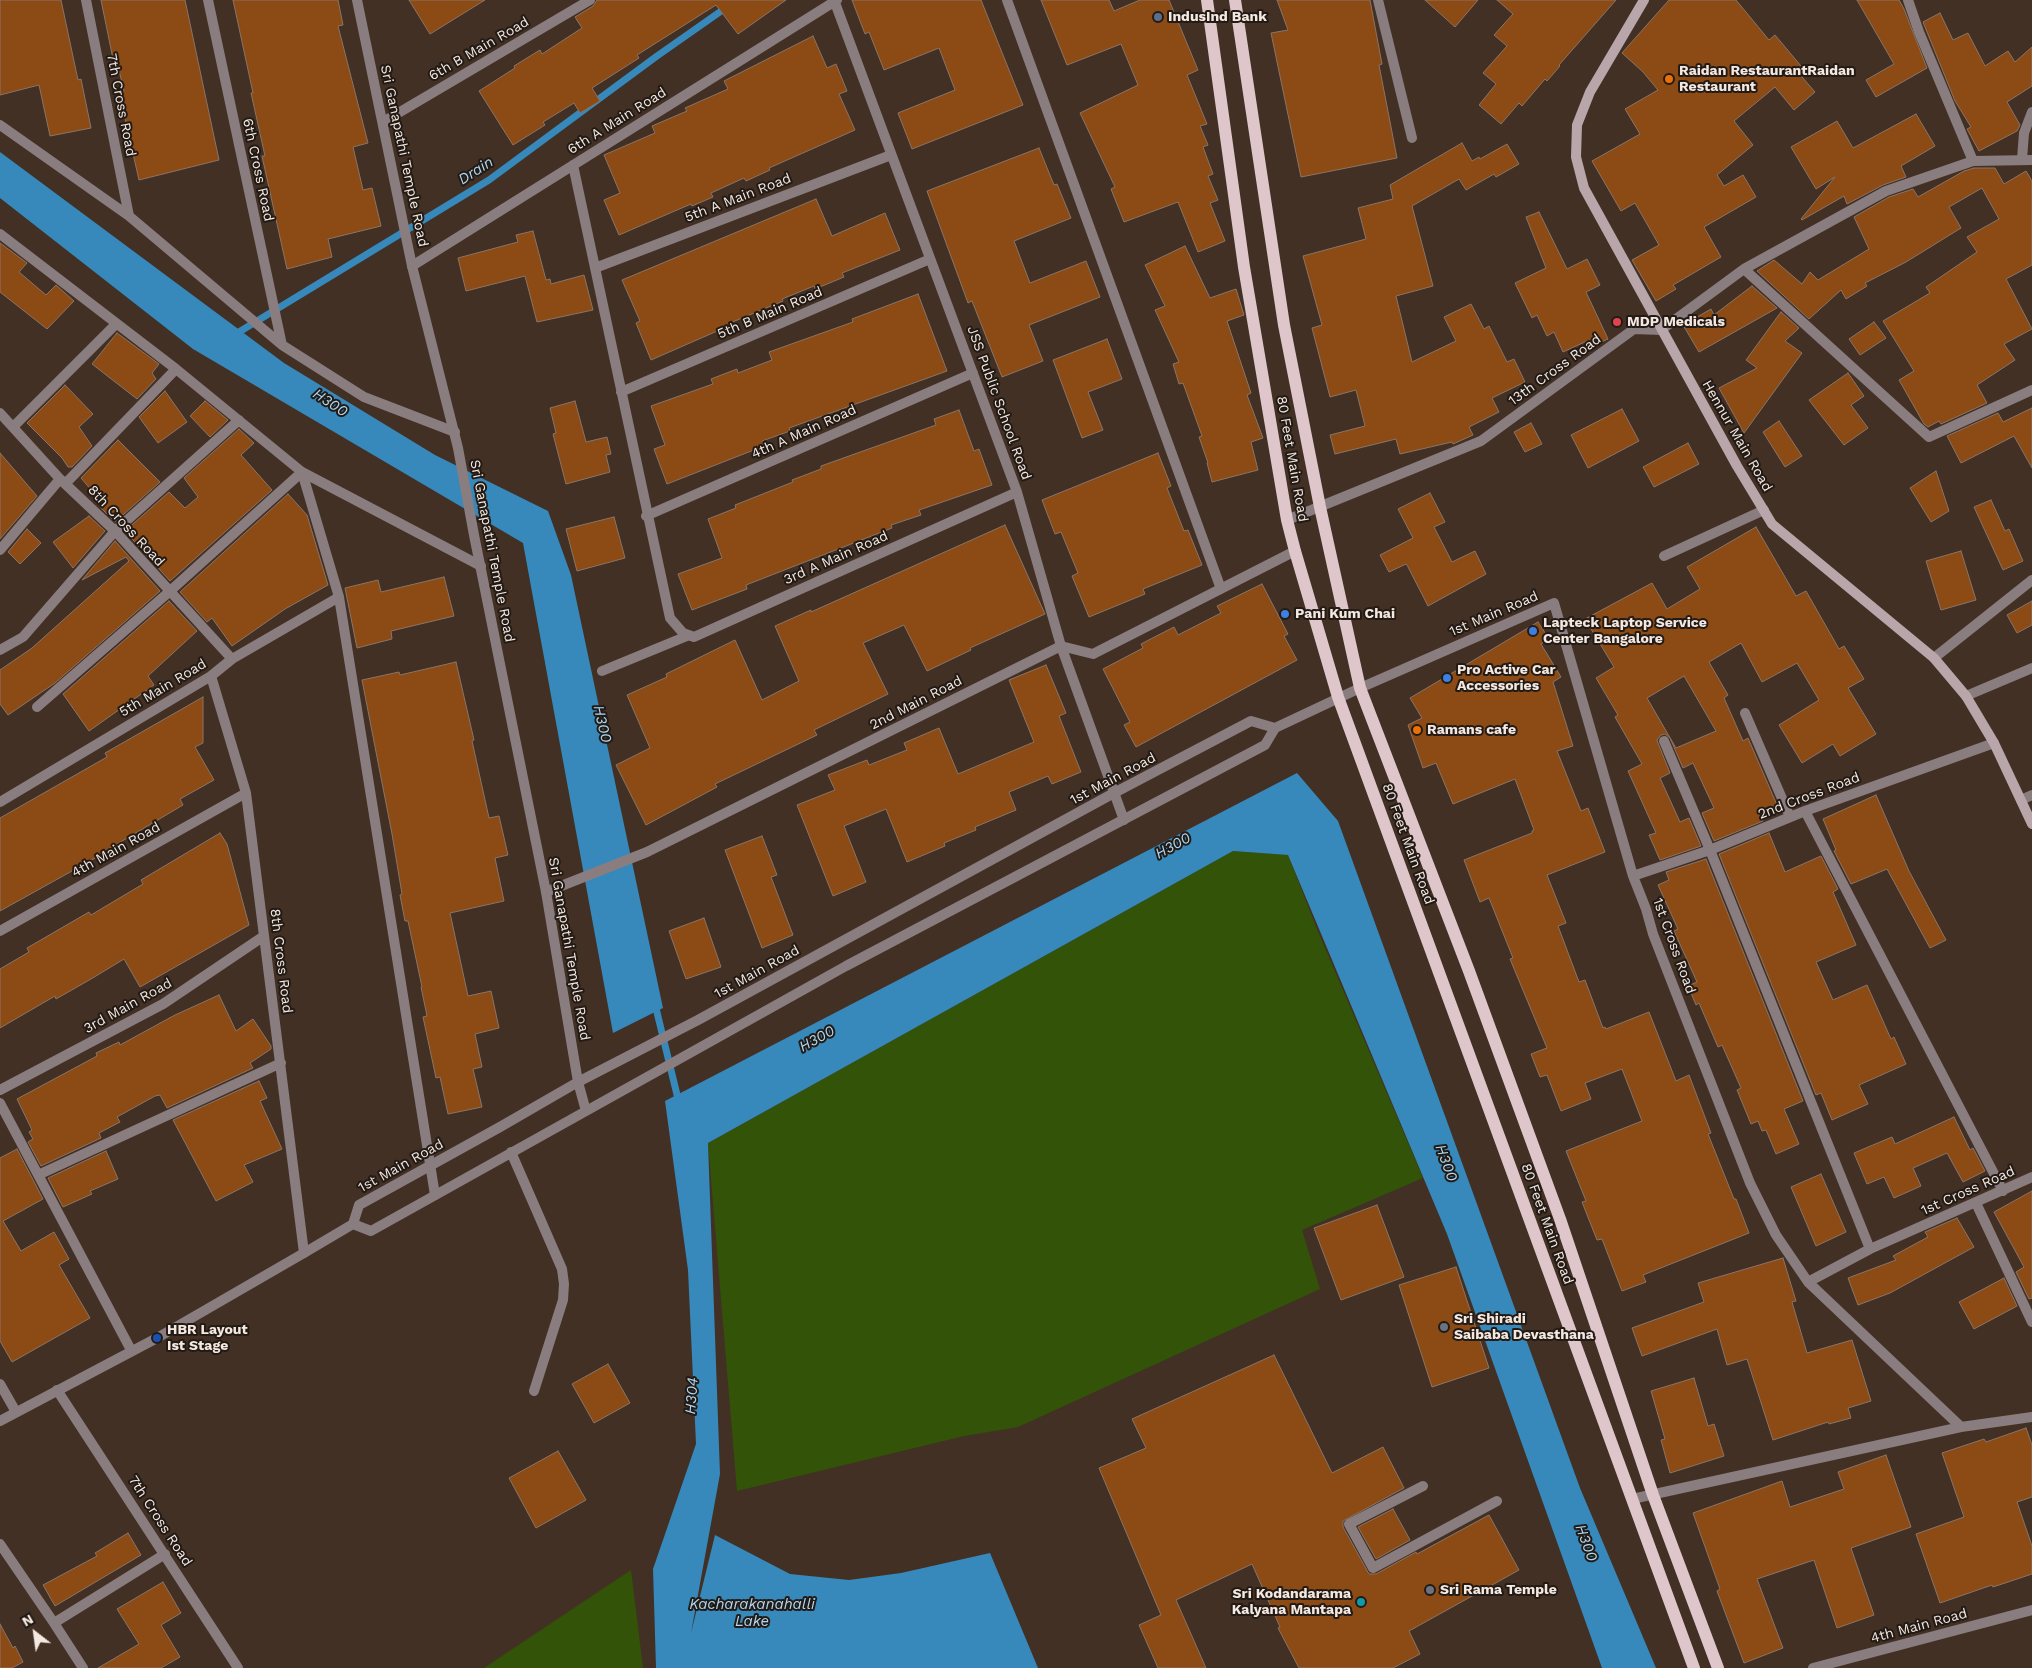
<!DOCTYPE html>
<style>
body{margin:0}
#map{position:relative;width:2032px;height:1668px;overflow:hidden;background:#423024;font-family:"Work Sans",sans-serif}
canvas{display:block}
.north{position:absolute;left:10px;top:1608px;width:50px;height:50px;-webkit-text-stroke:4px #221a15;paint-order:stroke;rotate:330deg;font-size:14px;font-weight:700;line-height:20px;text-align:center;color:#f4e8e0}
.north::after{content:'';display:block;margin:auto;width:18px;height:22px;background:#f4e8e0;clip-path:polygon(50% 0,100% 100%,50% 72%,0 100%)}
</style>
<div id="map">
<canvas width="2032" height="1668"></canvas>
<div class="north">N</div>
</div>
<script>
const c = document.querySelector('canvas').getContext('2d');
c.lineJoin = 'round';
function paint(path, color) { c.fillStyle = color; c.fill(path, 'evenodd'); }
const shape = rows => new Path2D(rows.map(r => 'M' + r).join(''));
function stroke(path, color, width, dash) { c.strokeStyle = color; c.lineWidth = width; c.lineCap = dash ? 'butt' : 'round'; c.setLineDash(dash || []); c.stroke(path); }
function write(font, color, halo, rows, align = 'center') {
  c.font = font + ' "Work Sans",sans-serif'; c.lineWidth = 4; c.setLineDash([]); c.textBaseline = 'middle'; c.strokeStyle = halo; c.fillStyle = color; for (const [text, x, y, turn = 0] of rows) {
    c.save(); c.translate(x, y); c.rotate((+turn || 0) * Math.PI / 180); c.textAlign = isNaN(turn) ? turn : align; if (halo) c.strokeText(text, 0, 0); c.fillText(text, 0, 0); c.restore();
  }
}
paint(shape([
 [1233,851,1288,855,1317,929,1423,1178,1302,1230,1320,1289,1018,1427,964,1436,737,1491,708,1143],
 [631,1570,643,1668,484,1668]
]), '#335309');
paint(shape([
 [0,152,284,363,435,455,548,511,571,575,663,1008,613,1033,523,543,193,349,0,198],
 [1297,773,1338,821,1580,1488,1656,1668,1602,1668,1447,1234,1288,855,1233,851,708,1143,720,1474,691,1633,715,1535,790,1574,849,1580,901,1573,990,1553,1038,1668,656,1668,653,1569,696,1444,688,1270,665,1101]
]), '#3789bb');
stroke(shape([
 [234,335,489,180,657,56,737,0],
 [655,1004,679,1103]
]), '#3789bb', 7);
const building = shape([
 [0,0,61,0,78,80,81,79,91,128,50,136,39,85,0,95,0,0],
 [101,0,185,0,219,160,139,180,119,92,124,91,116,58,113,59,101,0],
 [233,0,338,0,343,25,338,26,368,143,353,147,363,190,372,188,381,226,328,239,332,257,287,269,262,156,265,156,251,93,253,93,233,0],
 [409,0,485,0,430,34,409,0],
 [597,0,786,0,738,34,716,5,637,55,639,58,592,88,600,101,580,113,574,103,543,122,545,125,513,145,479,91,515,68,514,66,540,50,542,54,582,28,575,17,593,6,597,0],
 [852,0,981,0,1023,105,912,149,898,113,955,90,939,48,884,70,869,32,865,34,852,0],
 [1041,0,1109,0,1114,11,1140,0,1169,0,1198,70,1187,75,1207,124,1200,126,1208,145,1203,147,1213,174,1208,176,1218,200,1210,203,1225,241,1198,252,1178,202,1124,222,1111,189,1115,187,1080,113,1138,85,1121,44,1067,65,1041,0],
 [1277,0,1370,0,1382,64,1379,65,1397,158,1301,177,1271,33,1288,30,1277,0],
 [1425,0,1478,0,1455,27,1425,0],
 [1497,0,1616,0,1559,65,1560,66,1547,81,1545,79,1522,106,1519,103,1501,124,1479,105,1496,84,1483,73,1507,46,1494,35,1513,14,1497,0],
 [1669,0,1736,0,1769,40,1775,35,1801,66,1796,70,1815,92,1794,110,1775,87,1734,121,1753,145,1717,175,1724,186,1743,175,1756,197,1704,227,1721,257,1673,285,1676,289,1656,301,1632,260,1659,245,1635,203,1621,211,1592,161,1640,134,1625,109,1658,90,1643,72,1622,53,1669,0],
 [1857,0,1899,0,1904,9,1927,68,1876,97,1866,80,1894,64,1857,0],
 [1940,13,1953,40,1968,33,1985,66,2008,51,2015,62,2032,47,2032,86,2007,102,2020,125,2017,131,1979,151,1967,129,1971,127,1955,101,1923,22,1940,13],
 [813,36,827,68,836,64,847,91,839,94,855,130,769,168,770,170,746,181,744,178,711,193,713,197,692,206,691,204,619,235,604,200,620,193,604,155,655,133,652,126,687,111,685,108,728,89,724,81,813,36],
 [1916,114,1935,146,1901,166,1906,177,1883,185,1847,204,1844,196,1802,220,1801,219,1835,177,1816,189,1791,147,1837,121,1853,148,1916,114],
 [1462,143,1472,161,1479,157,1480,159,1507,144,1519,164,1496,177,1494,174,1466,190,1459,179,1412,206,1433,286,1396,296,1412,362,1456,341,1444,317,1471,304,1484,329,1489,326,1507,362,1514,359,1525,382,1492,398,1499,412,1469,427,1473,435,1453,444,1452,442,1400,454,1396,439,1335,454,1330,435,1365,426,1356,390,1330,397,1312,328,1322,325,1303,256,1366,239,1358,208,1393,199,1390,185,1462,143],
 [1039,148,1054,185,1057,184,1071,218,1014,241,1030,283,1086,261,1100,297,1029,325,1043,361,1002,377,972,301,968,303,927,191,1039,148],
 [1974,168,1995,168,2004,184,2026,171,2032,181,2032,265,2006,279,2032,329,2004,344,2015,360,1977,385,1987,403,1941,424,1939,421,1928,427,1924,424,1899,380,1914,371,1883,321,1930,293,1926,287,1977,252,1967,237,1999,219,1982,188,1949,207,1961,228,1906,262,1865,283,1867,286,1846,299,1841,290,1809,319,1757,271,1774,260,1802,284,1810,272,1818,280,1869,249,1854,217,1889,197,1913,189,1918,197,1964,171,1974,168],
 [816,199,832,236,885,213,900,250,842,273,844,277,815,289,814,286,782,299,783,301,730,323,731,325,651,360,636,323,640,321,622,280,816,199],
 [1539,212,1567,269,1587,259,1600,285,1586,292,1608,339,1590,347,1587,341,1563,352,1554,332,1547,336,1537,315,1532,318,1515,283,1546,268,1526,217,1539,212],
 [533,231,546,280,550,279,551,284,584,275,593,310,537,322,525,276,466,291,458,258,518,242,516,235,533,231],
 [0,243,27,263,19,272,46,295,56,285,74,301,47,329,0,292,0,243],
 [1185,246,1210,298,1236,289,1244,315,1227,321,1251,393,1247,395,1263,438,1251,442,1258,470,1212,482,1207,463,1208,463,1199,437,1202,436,1183,383,1179,384,1173,364,1179,362,1155,310,1165,306,1145,265,1185,246],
 [1752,286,1777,308,1699,352,1683,325,1711,309,1714,315,1752,286],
 [918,294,947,371,789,428,790,431,762,441,764,446,667,484,654,449,665,445,651,406,713,384,711,379,737,369,738,373,772,360,769,352,853,322,852,319,918,294],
 [1781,312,1799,328,1785,341,1802,353,1744,433,1719,388,1757,368,1746,360,1781,312],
 [1874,322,1886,338,1860,355,1849,339,1874,322],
 [117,333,159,364,152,373,156,379,137,399,92,364,117,333],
 [1107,339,1122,379,1088,392,1103,430,1082,438,1053,360,1107,339],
 [1848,373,1864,396,1851,405,1868,428,1844,445,1809,400,1848,373],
 [65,385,93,414,79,427,92,446,72,467,68,467,62,458,27,423,65,385],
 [165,391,187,422,158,443,139,417,165,391],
 [205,401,228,420,210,437,190,416,205,401],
 [575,401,586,442,607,437,611,454,606,455,610,472,566,484,553,434,556,433,550,408,575,401],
 [2032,408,2032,468,2014,436,1961,463,1947,436,1998,413,2003,422,2032,408],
 [1622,409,1639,441,1588,468,1571,435,1622,409],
 [959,410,974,451,979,449,992,485,919,510,921,515,891,525,892,528,746,585,747,589,692,610,678,574,722,558,708,519,736,508,735,505,793,482,792,480,821,469,821,466,936,425,934,419,959,410],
 [1779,421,1802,456,1785,467,1763,432,1779,421],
 [1531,423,1542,444,1525,452,1514,432,1531,423],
 [239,429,254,443,241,455,272,490,170,581,125,531,169,492,185,508,198,497,184,478,239,429],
 [118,440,160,482,115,522,100,507,103,504,81,478,118,440],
 [1688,443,1699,464,1654,487,1643,467,1688,443],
 [0,453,37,496,0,539,0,453],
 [1158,453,1171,486,1167,488,1184,531,1188,530,1202,565,1143,589,1145,594,1089,617,1072,576,1078,573,1061,532,1055,534,1042,500,1158,453],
 [1936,471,1949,511,1931,522,1910,488,1936,471],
 [1430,493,1445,522,1434,527,1452,562,1475,551,1486,574,1428,606,1407,565,1406,564,1389,572,1380,555,1413,538,1398,509,1430,493],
 [288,494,307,515,328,585,285,609,232,646,212,618,207,622,180,592,288,494],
 [1991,500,2005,531,2009,529,2023,561,2003,570,1974,507,1991,500],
 [89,516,105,531,73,568,53,542,89,516],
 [614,517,625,558,577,571,566,529,614,517],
 [1005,525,1045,614,970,648,971,650,927,671,904,625,863,643,888,694,814,730,817,735,715,784,717,787,646,825,616,765,650,748,627,695,667,677,666,674,735,640,762,700,799,681,775,626,811,610,811,612,1005,525],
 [1756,527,1796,596,1806,591,1839,649,1844,646,1864,679,1848,688,1876,734,1840,756,1833,744,1802,763,1779,725,1819,700,1797,663,1762,682,1741,643,1709,662,1728,695,1724,698,1743,741,1748,738,1777,805,1760,813,1763,821,1714,841,1702,813,1714,808,1693,763,1683,768,1670,738,1665,734,1661,735,1657,740,1658,743,1670,773,1660,778,1680,822,1689,818,1701,846,1660,860,1649,835,1656,833,1628,771,1642,764,1615,717,1618,715,1596,678,1614,667,1585,619,1652,583,1667,609,1700,589,1687,567,1756,527],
 [1684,676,1716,731,1676,748,1647,698,1684,676],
 [27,529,41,543,20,564,8,552,27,529],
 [115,541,160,591,55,683,8,715,0,704,0,670,32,648,129,561,126,557,82,580,115,541],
 [1961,551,1976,600,1941,610,1926,561,1961,551],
 [444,577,454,616,391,631,392,639,357,648,345,588,378,580,381,592,444,577],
 [1262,584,1288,634,1284,636,1297,660,1136,747,1124,725,1130,722,1103,669,1143,648,1141,644,1174,627,1178,635,1221,613,1217,606,1262,584],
 [169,601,197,631,148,676,154,685,89,731,63,694,169,601],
 [2032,601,2032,625,2017,633,2007,615,2032,601],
 [1538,622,1549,639,1541,644,1561,677,1553,682,1573,746,1557,751,1581,811,1588,808,1605,852,1547,875,1566,923,1558,926,1579,982,1585,980,1603,1028,1605,1027,1606,1029,1649,1012,1676,1081,1689,1075,1711,1133,1708,1134,1734,1199,1736,1199,1749,1233,1643,1275,1646,1282,1622,1291,1602,1239,1597,1240,1582,1202,1586,1201,1566,1151,1642,1121,1622,1069,1585,1083,1591,1099,1561,1111,1547,1075,1540,1077,1531,1054,1547,1048,1510,959,1513,958,1489,898,1480,902,1464,860,1532,833,1532,831,1534,830,1515,779,1453,804,1436,763,1423,768,1408,725,1422,718,1410,698,1538,622],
 [456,662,474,740,472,741,489,818,499,816,508,855,495,858,504,901,450,913,468,996,491,991,499,1028,475,1034,482,1067,473,1069,482,1107,448,1114,440,1077,436,1078,423,1017,427,1016,421,987,422,987,408,921,405,921,400,895,402,894,392,834,362,680,399,672,400,675,456,662],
 [1046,665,1066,713,1059,716,1081,772,1052,784,1048,776,1009,792,1016,810,975,827,976,830,944,843,945,846,907,862,886,809,844,826,866,882,833,896,797,805,835,790,828,775,867,760,869,765,907,750,904,743,939,728,958,774,1034,742,1009,680,1046,665],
 [203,697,203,743,195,747,214,780,180,799,183,805,107,850,108,851,0,911,0,818,107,757,105,753,203,697],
 [1876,795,1909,871,1946,940,1930,948,1887,869,1851,884,1834,851,1836,850,1823,819,1876,795],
 [220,833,227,844,249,925,140,987,124,959,91,979,56,999,55,996,0,1028,0,969,29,952,27,948,89,912,91,915,143,884,141,880,220,833],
 [1769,833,1785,872,1821,856,1838,889,1833,892,1856,945,1816,962,1833,1000,1867,985,1891,1039,1894,1037,1906,1064,1859,1085,1868,1104,1832,1120,1821,1093,1816,1095,1719,854,1769,833],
 [762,836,777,875,771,877,793,935,762,948,725,850,762,836],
 [1706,859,1803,1101,1784,1109,1799,1144,1776,1154,1766,1130,1762,1131,1758,1121,1751,1124,1737,1090,1741,1088,1722,1045,1718,1047,1699,1003,1696,1005,1688,986,1697,982,1674,931,1678,929,1658,885,1669,880,1666,872,1706,859],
 [704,918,721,967,686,979,669,931,704,918],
 [219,995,236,1031,253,1019,271,1046,271,1049,250,1063,253,1068,167,1108,160,1095,155,1096,117,1117,120,1122,99,1133,101,1138,41,1166,28,1142,33,1139,29,1132,32,1130,17,1099,97,1056,96,1053,119,1042,120,1045,175,1015,219,995],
 [259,1081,267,1098,260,1101,282,1149,244,1165,253,1182,216,1201,173,1120,259,1081],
 [1954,1117,1970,1150,1973,1148,1985,1171,1963,1182,1947,1153,1913,1168,1921,1186,1894,1198,1884,1177,1867,1184,1854,1153,1892,1137,1895,1144,1954,1117],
 [17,1149,43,1199,3,1221,21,1251,54,1232,69,1259,59,1265,90,1318,12,1362,0,1341,0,1158,17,1149],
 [106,1151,118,1179,90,1191,92,1194,63,1207,48,1178,106,1151],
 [1821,1174,1846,1232,1816,1246,1791,1187,1821,1174],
 [2032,1191,2032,1298,2029,1299,2016,1272,2024,1267,1994,1212,2032,1191],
 [1377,1205,1404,1277,1341,1300,1314,1228,1377,1205],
 [1957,1218,1974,1247,1890,1293,1858,1305,1848,1278,1896,1260,1893,1256,1928,1237,1925,1232,1957,1218],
 [1783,1258,1796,1301,1792,1302,1807,1353,1852,1340,1871,1401,1848,1408,1851,1418,1829,1424,1828,1422,1773,1440,1747,1359,1727,1365,1717,1329,1642,1356,1632,1328,1704,1302,1698,1283,1783,1258],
 [1456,1267,1489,1368,1432,1387,1399,1285,1456,1267],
 [2004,1278,2017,1306,1974,1329,1959,1302,2004,1278],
 [1274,1355,1332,1473,1383,1447,1404,1488,1343,1521,1343,1527,1369,1574,1376,1574,1416,1552,1417,1554,1489,1515,1519,1570,1409,1631,1420,1654,1393,1668,1299,1668,1278,1628,1280,1627,1252,1564,1176,1600,1206,1668,1158,1668,1139,1625,1161,1615,1099,1468,1146,1448,1132,1419,1274,1355],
 [608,1364,630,1403,594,1423,572,1384,608,1364],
 [1694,1378,1708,1426,1714,1424,1724,1456,1670,1473,1661,1440,1665,1439,1651,1391,1694,1378],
 [2026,1428,2032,1445,2032,1497,2017,1502,2032,1546,2032,1574,1993,1587,1992,1585,1940,1603,1916,1534,1964,1517,1942,1453,1984,1439,1986,1442,2026,1428],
 [558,1451,586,1500,536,1528,509,1478,558,1451],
 [1886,1455,1911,1527,1851,1548,1874,1615,1837,1628,1814,1560,1757,1579,1783,1648,1744,1663,1717,1591,1720,1589,1693,1513,1782,1481,1790,1507,1844,1489,1838,1472,1886,1455],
 [1393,1509,1410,1540,1376,1559,1358,1527,1393,1509],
 [128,1533,141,1555,55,1606,43,1585,97,1556,95,1553,128,1533],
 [163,1582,181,1613,161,1625,180,1657,161,1668,98,1668,139,1644,117,1609,163,1582],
 [0,1624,13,1648,15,1646,23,1662,12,1668,0,1668,0,1624]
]);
paint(building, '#8c4a14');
stroke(building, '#8a7567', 1);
stroke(shape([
 [86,0,129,216],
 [208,0,282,345],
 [834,0,1017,492,1061,646,1124,820],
 [1007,0,1221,589],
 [1378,0,1412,138],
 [1908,0,1919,32,1973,161],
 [383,122,590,0],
 [0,125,129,216,282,345,364,397,455,432],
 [2022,159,2024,133,2032,112],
 [573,165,670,618,683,633,694,637,1017,492],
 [0,234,176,369,302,472,481,566],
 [412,266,837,0],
 [595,268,891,155],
 [1744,269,1929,437,2032,390],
 [621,392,930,259],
 [0,413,60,479,115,531,232,659],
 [14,426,116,324],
 [66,483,176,369],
 [646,516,973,373],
 [1287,520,1481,441,1634,329,1661,330,1744,269,1886,191,1973,161,2032,160],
 [0,550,60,479],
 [1664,556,1764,510],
 [0,650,23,637,115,531,239,420],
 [1934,658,2032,580],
 [602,671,687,636],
 [211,676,246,793,304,1253],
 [1360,688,1554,603,1633,876,1646,909,1653,934,1750,1183,1776,1235,1808,1282,1961,1427],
 [1966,696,2032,668],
 [37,707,169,592,302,472,339,597,435,1195],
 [1745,713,1790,817],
 [1664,741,1710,850,1870,1249],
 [2021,800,2032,795],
 [0,802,211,676,232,659,339,597],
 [1805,811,2003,1191],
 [1633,876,1710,850,1805,811,1994,743],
 [546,892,647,852,1061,646,1093,654,1295,551],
 [0,931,246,793],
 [0,1090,163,1004,264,936],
 [0,1103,131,1350],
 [511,1152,562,1269,564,1284,563,1300,534,1391],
 [38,1175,281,1063],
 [1976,1203,2032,1322],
 [1808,1282,1870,1249,2032,1177],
 [0,1384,16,1412],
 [57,1390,238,1668],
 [1423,1486,1349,1524,1373,1568,1497,1501],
 [1632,1499,1961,1427,2032,1417],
 [0,1544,54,1623],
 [83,1668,54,1623,165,1554],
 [1813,1668,2032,1610]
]), '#897d80', 10);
stroke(shape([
 [357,0,412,266,458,448,474,535,546,892,578,1082,586,1111],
 [353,1224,371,1231,846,966,1265,745,1275,728],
 [0,1421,157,1338,304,1253,353,1224,359,1205,500,1127,578,1082,698,1020,1114,793,1251,721,1275,728,1360,688]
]), '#897d80', 10);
stroke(shape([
 [1644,0,1590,92,1577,125,1576,157,1584,188,1737,466,1772,524,1934,658,1966,696,1994,743,2032,824]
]), '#b9a6aa', 10);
stroke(shape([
 [1207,0,1244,267,1287,520,1295,551,1338,697,1694,1668],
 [1235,0,1284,325,1320,507,1360,688,1469,971,1560,1219,1653,1495,1718,1668]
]), '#dec6cb', 12);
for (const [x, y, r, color] of [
 [1158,17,5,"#5c6f8a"],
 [1669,79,5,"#e8710a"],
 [1617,322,5,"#e0444e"],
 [1285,614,5,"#3f7fe0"],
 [1533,631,5,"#3f7fe0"],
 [1447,678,5,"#3f7fe0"],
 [1417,730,5,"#e8710a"],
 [1444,1327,5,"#6b7280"],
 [157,1338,5,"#1a4fb4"],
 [1430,1590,5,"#6b7280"],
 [1361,1602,5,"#0f9aa8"]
]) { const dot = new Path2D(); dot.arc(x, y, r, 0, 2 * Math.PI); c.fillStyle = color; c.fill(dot); stroke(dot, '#221a15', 2); }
write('bold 14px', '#f4e8e0', '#221a15', [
 ["IndusInd Bank",1168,17],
 ["Raidan RestaurantRaidan",1679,71],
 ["Restaurant",1679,87],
 ["MDP Medicals",1627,322],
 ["Pani Kum Chai",1295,614],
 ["Lapteck Laptop Service",1543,623],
 ["Center Bangalore",1543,639],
 ["Pro Active Car",1457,670],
 ["Accessories",1457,686],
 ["Ramans cafe",1427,730],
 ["Sri Shiradi",1454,1319],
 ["Saibaba Devasthana",1454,1335],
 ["HBR Layout",167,1330],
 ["Ist Stage",167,1346],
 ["Sri Rama Temple",1440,1590],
 ["Sri Kodandarama",1351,1594,"right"],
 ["Kalyana Mantapa",1351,1610,"right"]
], 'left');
write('14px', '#f4e8e0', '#221a15', [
 ["6th B Main Road",479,49,-30],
 ["7th Cross Road",121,105,79],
 ["6th A Main Road",617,121,-32],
 ["Sri Ganapathi Temple Road",404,156,78],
 ["6th Cross Road",258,170,78],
 ["5th A Main Road",738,198,-21],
 ["5th B Main Road",770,313,-23],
 ["13th Cross Road",1555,370,-36],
 ["JSS Public School Road",999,403,70],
 ["4th A Main Road",804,432,-24],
 ["Hennur Main Road",1737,436,60],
 ["80 Feet Main Road",1292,459,80],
 ["8th Cross Road",126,526,47],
 ["Sri Ganapathi Temple Road",492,551,79],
 ["3rd A Main Road",836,558,-24],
 ["1st Main Road",1494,614,-23],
 ["5th Main Road",163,688,-31],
 ["2nd Main Road",916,703,-27],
 ["1st Main Road",1113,779,-28],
 ["2nd Cross Road",1809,796,-21],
 ["80 Feet Main Road",1408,844,70],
 ["4th Main Road",116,850,-29],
 ["1st Cross Road",1674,946,70],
 ["Sri Ganapathi Temple Road",569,949,80],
 ["8th Cross Road",281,961,83],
 ["1st Main Road",757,972,-29],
 ["3rd Main Road",128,1006,-29],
 ["1st Main Road",401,1166,-29],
 ["1st Cross Road",1968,1191,-24],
 ["80 Feet Main Road",1547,1224,70],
 ["7th Cross Road",160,1521,57],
 ["4th Main Road",1919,1626,-15]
]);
write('italic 15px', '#b0d7f2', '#221a15', [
 ["Drain",476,171,-33],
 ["H300",330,403,33],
 ["H300",602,724,77],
 ["H300",1173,846,-29],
 ["H300",817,1039,-29],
 ["H300",1446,1163,70],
 ["H304",692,1396,-86],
 ["H300",1586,1543,70],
 ["Kacharakanahalli",752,1605],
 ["Lake",752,1622]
]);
</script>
